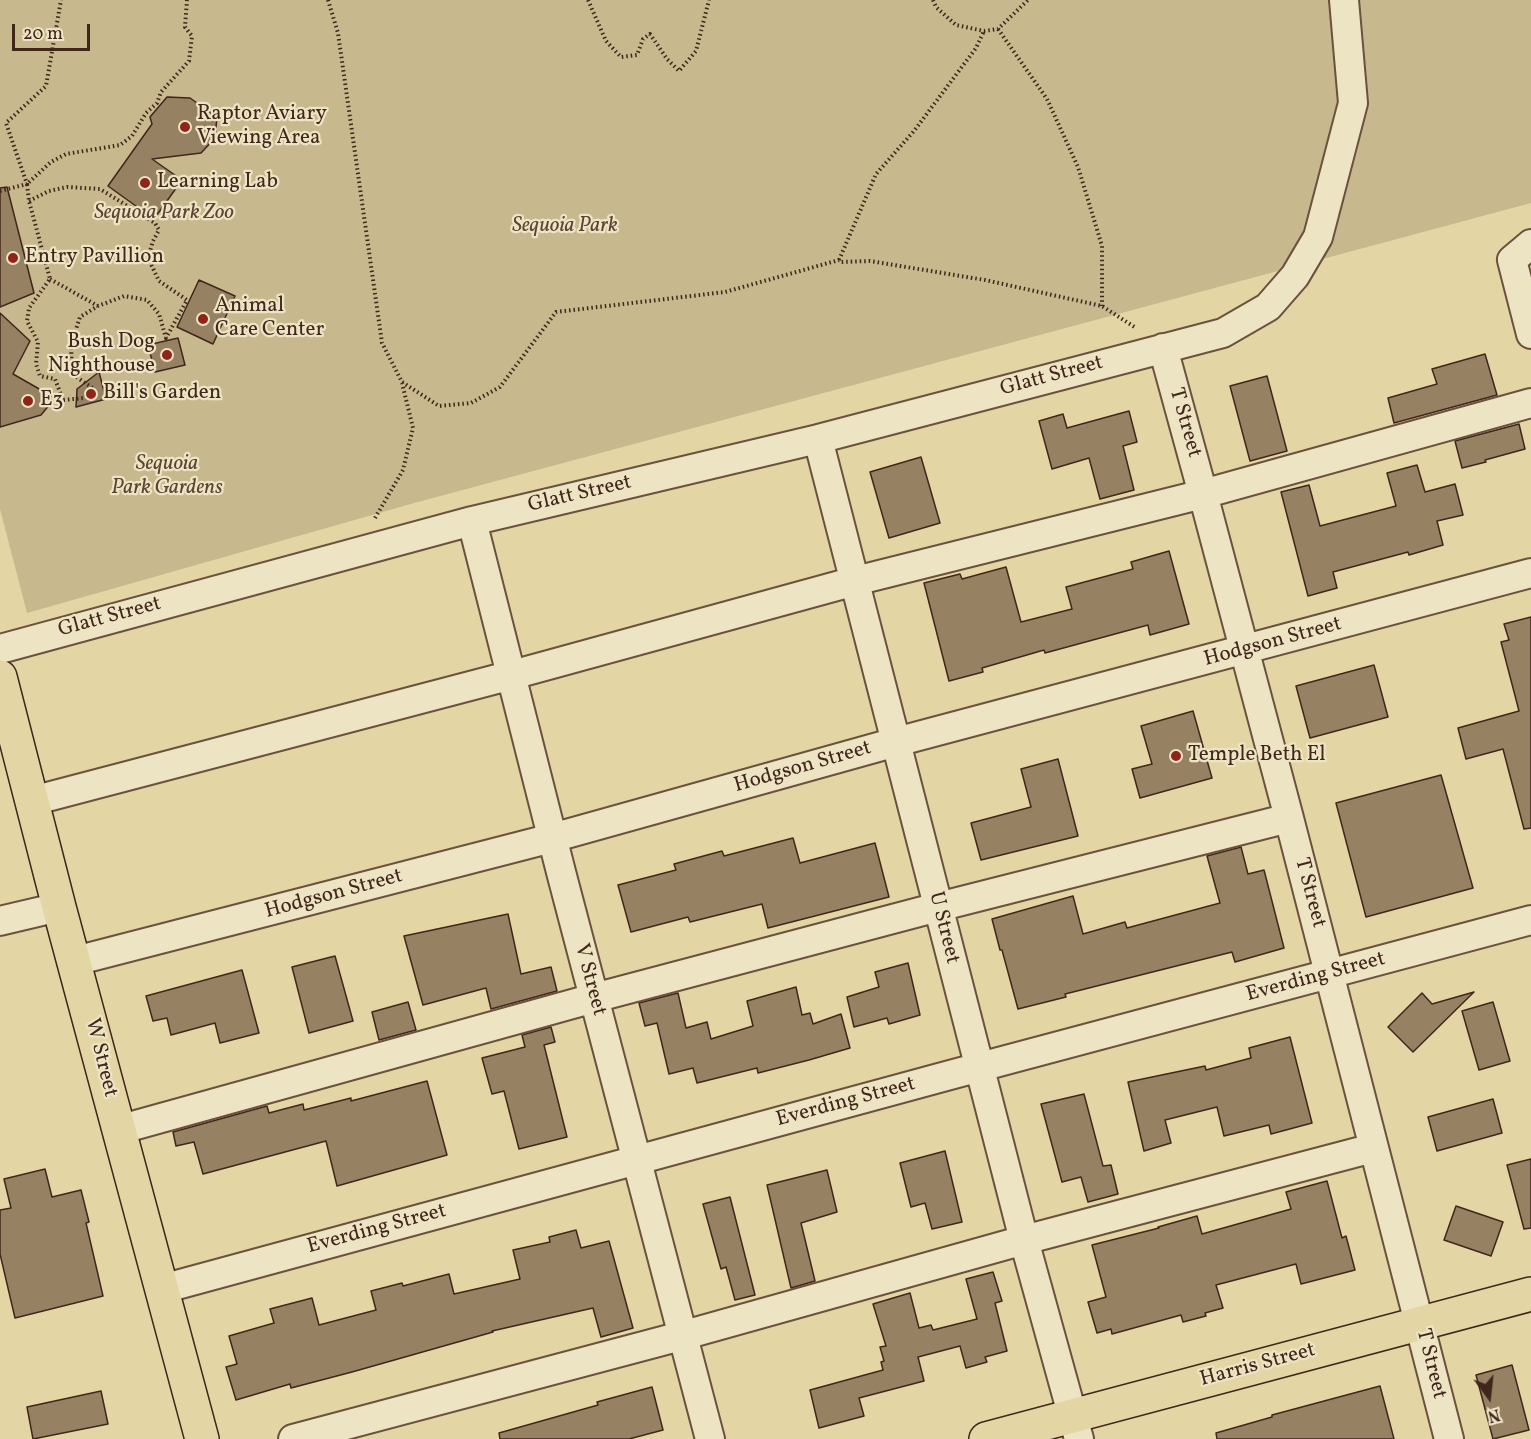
<!DOCTYPE html>
<style>
body{margin:0}
#map{position:relative;width:1531px;height:1439px;overflow:hidden;background:#e4d6a4;font-family:Vollkorn,serif}
canvas{display:block}
.north{position:absolute;left:1459px;top:1367px;width:60px;height:60px;-webkit-text-stroke:4px #ede4c4;paint-order:stroke;rotate:165deg;font-size:16px;font-weight:700;line-height:24px;text-align:center;color:#41261c}
.north::after{content:'';display:block;margin:auto;width:21px;height:27px;background:#41261c;clip-path:polygon(50% 0,100% 100%,50% 72%,0 100%)}
.scale{position:absolute;left:12px;top:24px;width:78px;height:27px;box-sizing:border-box;border:3px solid #41261c;border-top:0;padding-left:8px;font-size:18px;line-height:21px;white-space:nowrap;color:#41261c;-webkit-text-stroke:4px #ede4c4;paint-order:stroke}
</style>
<div id="map">
<canvas width="1531" height="1439"></canvas>
<div class="north">N</div>
<div class="scale">20 m</div>
</div>
<script>
const c = document.querySelector('canvas').getContext('2d');
c.lineJoin = 'round';
function paint(path, color) { c.fillStyle = color; c.fill(path, 'evenodd'); }
const shape = rows => new Path2D(rows.map(r => 'M' + r).join(''));
function stroke(path, color, width, dash) { c.strokeStyle = color; c.lineWidth = width; c.lineCap = dash ? 'butt' : 'round'; c.setLineDash(dash || []); c.stroke(path); }
function write(font, color, halo, rows, align = 'center') {
  c.font = font + ' Vollkorn,serif'; c.lineWidth = 4.5; c.setLineDash([]); c.textBaseline = 'middle'; c.strokeStyle = halo; c.fillStyle = color; for (const [text, x, y, turn = 0] of rows) {
    c.save(); c.translate(x, y); c.rotate((+turn || 0) * Math.PI / 180); c.textAlign = isNaN(turn) ? turn : align; if (halo) c.strokeText(text, 0, 0); c.fillText(text, 0, 0); c.restore();
  }
}
paint(shape([
 [0,0,1531,0,1531,203,418,502,27,613,0,509]
]), '#c8b88d');
const building = shape([
 [167,97,190,98,217,117,215,138,201,153,152,159,182,180,154,219,108,186,152,124,150,117,167,97],
 [7,187,34,293,0,307,0,188,7,187],
 [199,280,235,296,213,344,177,327,199,280],
 [0,313,30,341,13,374,55,398,41,415,0,427,0,313],
 [178,338,185,365,155,372,148,345,178,338],
 [1485,354,1497,395,1394,423,1388,398,1437,384,1432,369,1485,354],
 [99,372,106,399,76,407,77,389,99,372],
 [1267,376,1287,451,1250,461,1230,386,1267,376],
 [1129,411,1137,442,1123,446,1134,490,1100,499,1089,458,1052,469,1039,421,1063,414,1067,428,1129,411],
 [1519,424,1525,449,1485,460,1486,462,1462,468,1455,441,1519,424],
 [921,457,940,523,889,538,870,472,921,457],
 [1417,465,1425,492,1455,484,1463,515,1437,521,1443,545,1409,555,1408,552,1333,572,1337,588,1308,596,1281,492,1309,485,1320,526,1396,506,1387,473,1417,465],
 [1169,551,1189,624,1150,635,1148,625,1045,653,1044,650,982,668,983,672,949,681,924,583,960,574,962,579,1006,567,1021,622,1072,609,1066,587,1133,569,1131,562,1169,551],
 [1531,617,1531,828,1524,829,1503,749,1466,759,1458,728,1519,711,1501,642,1509,640,1504,624,1531,617],
 [1374,665,1388,717,1310,738,1296,686,1374,665],
 [1193,711,1212,778,1140,798,1132,769,1152,764,1141,726,1193,711],
 [1058,759,1078,836,981,860,971,823,1031,807,1021,769,1058,759],
 [1441,775,1473,888,1366,917,1336,803,1441,775],
 [793,838,800,863,875,843,889,897,768,928,762,904,690,922,688,917,631,932,618,885,676,870,674,864,722,851,724,856,793,838],
 [1241,847,1248,874,1264,870,1284,948,1235,962,1232,952,1065,994,1066,997,1018,1009,1002,950,1000,950,992,919,1073,896,1083,934,1125,922,1127,928,1220,903,1207,856,1241,847],
 [508,914,521,974,551,967,557,991,491,1009,486,988,423,1005,404,936,508,914],
 [335,956,353,1021,309,1033,292,967,335,956],
 [908,963,920,1015,889,1024,887,1018,854,1027,847,997,879,987,875,972,908,963],
 [242,970,259,1033,220,1043,215,1023,171,1035,167,1018,153,1021,146,996,242,970],
 [796,987,802,1015,810,1013,813,1024,841,1014,850,1048,809,1060,758,1073,757,1068,697,1083,693,1068,669,1074,657,1023,645,1026,639,1003,678,993,686,1028,707,1022,711,1039,753,1026,747,1001,796,987],
 [1474,992,1413,1052,1388,1027,1422,993,1432,1004,1474,992],
 [408,1002,416,1030,379,1040,372,1012,408,1002],
 [1493,1002,1510,1061,1479,1070,1462,1011,1493,1002],
 [551,1027,555,1042,544,1045,567,1137,519,1149,504,1091,492,1094,482,1058,525,1047,522,1035,551,1027],
 [1290,1037,1312,1123,1271,1134,1269,1125,1224,1136,1217,1107,1165,1120,1171,1143,1144,1151,1128,1082,1205,1066,1206,1070,1251,1058,1249,1048,1290,1037],
 [427,1081,447,1155,337,1186,326,1141,203,1174,194,1142,176,1146,173,1132,267,1106,269,1113,303,1104,304,1110,351,1098,351,1101,427,1081],
 [1084,1094,1103,1166,1111,1165,1118,1194,1088,1202,1081,1177,1062,1182,1041,1104,1084,1094],
 [1493,1099,1502,1133,1437,1151,1428,1117,1493,1099],
 [945,1151,962,1222,932,1229,925,1203,911,1207,900,1163,945,1151],
 [1531,1159,1531,1228,1524,1229,1507,1165,1531,1159],
 [45,1169,52,1197,81,1190,89,1222,86,1223,103,1296,15,1318,0,1254,0,1210,11,1208,4,1179,45,1169],
 [827,1170,837,1212,801,1223,815,1281,791,1288,767,1185,827,1170],
 [1327,1181,1342,1238,1346,1236,1355,1270,1301,1284,1296,1264,1216,1285,1223,1308,1205,1313,1206,1316,1183,1322,1181,1315,1112,1334,1111,1329,1097,1333,1088,1302,1106,1297,1092,1245,1159,1228,1158,1227,1197,1216,1202,1234,1291,1209,1286,1192,1327,1181],
 [730,1197,755,1295,735,1300,726,1267,721,1269,703,1204,730,1197],
 [1456,1206,1503,1222,1491,1256,1444,1240,1456,1206],
 [576,1230,581,1248,609,1241,633,1328,601,1337,593,1308,492,1331,493,1332,352,1372,291,1388,290,1384,236,1400,226,1367,237,1364,229,1336,274,1323,270,1309,312,1298,319,1325,376,1310,371,1291,402,1283,403,1286,449,1274,454,1294,520,1279,513,1250,550,1242,549,1237,576,1230],
 [993,1272,1002,1301,995,1303,1007,1351,985,1357,987,1362,966,1368,960,1346,918,1357,924,1381,859,1398,864,1416,819,1428,810,1390,883,1370,881,1362,884,1361,880,1347,886,1346,873,1304,910,1293,919,1328,931,1325,933,1330,977,1319,966,1279,993,1272],
 [1512,1365,1529,1430,1493,1439,1476,1375,1512,1365],
 [1380,1386,1394,1439,1217,1439,1216,1433,1272,1417,1272,1415,1380,1386],
 [652,1387,663,1430,629,1439,500,1439,499,1433,598,1405,597,1402,652,1387],
 [101,1391,108,1424,33,1439,27,1407,101,1391]
]);
paint(building, '#968263');
stroke(building, '#41261c', 1.5);
const minor = shape([
 [1531,244,1512,260,1531,334],
 [1163,348,1203,494,1289,818,1449,1439],
 [818,439,1024,1240,1079,1439],
 [472,521,561,872,710,1439],
 [0,649,472,521,818,439,1223,333,1268,307,1295,276,1318,237,1353,103,1344,0],
 [32,801,512,675,855,581,1203,494,1531,403],
 [0,921,59,907],
 [75,961,552,838,896,742,1531,573],
 [118,1130,594,998,938,907,1289,818],
 [162,1289,950,1075,1531,920],
 [293,1439,681,1336,1024,1240,1373,1148]
]);
const major = shape([
 [0,677,59,907,202,1439],
 [986,1439,1531,1294]
]);
stroke(minor, '#6a523e', 32);
stroke(major, '#41261c', 36);
stroke(shape([
 [328,0,338,33,382,343,402,382,439,406,471,403,500,387,556,312,725,292,839,260,841,262,870,261,985,280,1102,306,1136,328],
 [588,0,606,41,621,57,637,55,643,39,650,34,667,59,679,71,696,51,709,0],
 [933,0,936,7,956,25,984,31,998,29,1028,0],
 [998,29,1047,99,1078,167,1102,246,1102,306],
 [0,191,27,184,6,123,46,86,61,0],
 [29,201,49,191,67,187,100,189,155,223,159,230,153,241,148,258,159,281,187,300,166,338,159,314,147,300,124,296,98,306,80,317,71,345,72,374,94,389,84,398,63,400,55,379,40,376,36,364,38,342,27,321,29,308,50,279,29,201,27,184,51,162,66,154,120,145,132,136,146,113,157,103,161,92,189,61,192,36,185,27,187,0],
 [839,260,876,174,914,131,976,48,984,31],
 [50,279,98,306],
 [375,518,403,470,413,428,402,383]
]), '#41261c', 4, [1.5, 3]);
stroke(minor, '#ede4c4', 28);
stroke(major, '#e4d6a4', 33);
for (const [x, y, r, color] of [
 [185,127,6,"#8f2418"],
 [145,183,6,"#8f2418"],
 [13,258,6,"#8f2418"],
 [203,319,6,"#8f2418"],
 [167,355,6,"#8f2418"],
 [91,394,6,"#8f2418"],
 [28,401,6,"#8f2418"],
 [1176,756,6,"#8f2418"]
]) { const dot = new Path2D(); dot.arc(x, y, r, 0, 2 * Math.PI); c.fillStyle = color; c.fill(dot); stroke(dot, '#ede4c4', 2); }
write('21px', '#41261c', '#ede4c4', [
 ["Raptor Aviary",197,115],
 ["Viewing Area",197,139],
 ["Learning Lab",157,183],
 ["Entry Pavillion",25,258],
 ["Animal",215,307],
 ["Care Center",215,331],
 ["Bush Dog",155,343,"right"],
 ["Nighthouse",155,367,"right"],
 ["Bill's Garden",103,394],
 ["E3",40,401],
 ["Temple Beth El",1188,756]
], 'left');
write('italic 21px', '#5c4333', '#ede4c4', [
 ["Sequoia Park Zoo",164,214],
 ["Sequoia Park",565,227],
 ["Sequoia",167,465],
 ["Park Gardens",167,489]
]);
write('21px', '#41261c', '#ede4c4', [
 ["Glatt Street",1052,377,-15],
 ["T Street",1184,423,74],
 ["Glatt Street",580,495,-13],
 ["Glatt Street",110,618,-15],
 ["Hodgson Street",1273,643,-15],
 ["Hodgson Street",803,768,-16],
 ["T Street",1309,893,75],
 ["Hodgson Street",334,895,-15],
 ["U Street",943,928,76],
 ["Everding Street",1316,978,-15],
 ["V Street",589,980,75],
 ["W Street",100,1058,76],
 ["Everding Street",846,1103,-15],
 ["Everding Street",377,1230,-15],
 ["T Street",1430,1364,76],
 ["Harris Street",1258,1366,-15]
]);
</script>
